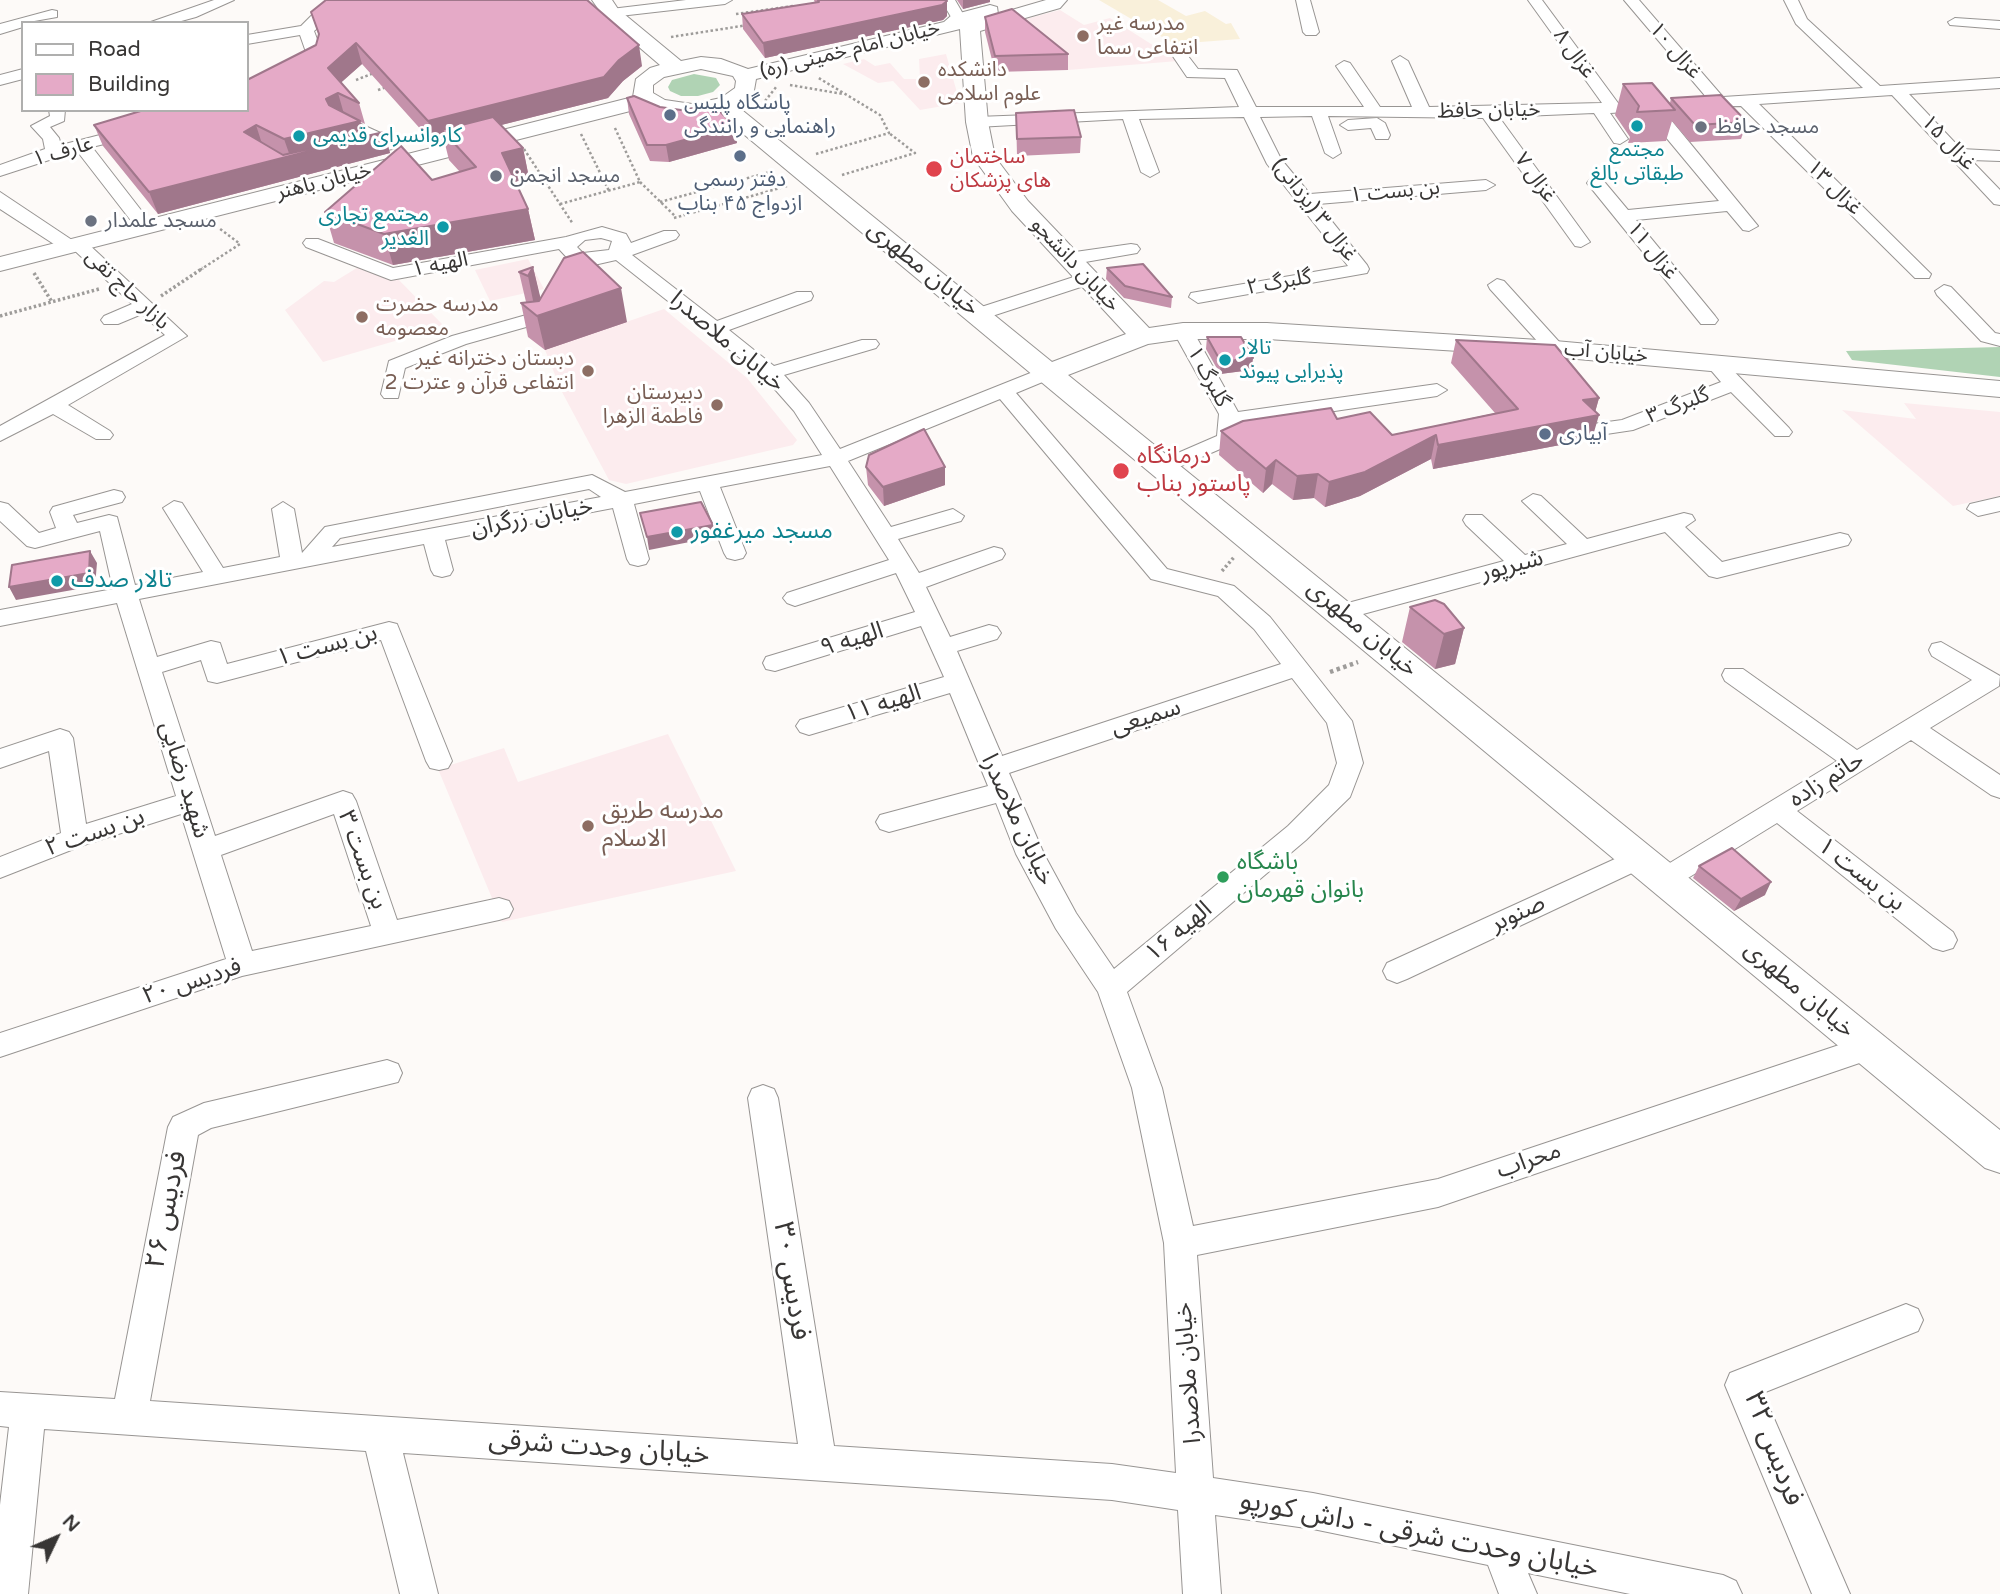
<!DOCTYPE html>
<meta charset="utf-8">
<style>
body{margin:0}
#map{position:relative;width:2000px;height:1594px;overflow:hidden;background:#fdfaf8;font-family:"Varela Round",sans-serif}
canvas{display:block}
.legend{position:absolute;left:21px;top:21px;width:228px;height:91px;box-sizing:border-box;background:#fff;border:2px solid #afafae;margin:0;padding:9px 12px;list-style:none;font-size:21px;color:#383635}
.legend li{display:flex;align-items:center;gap:14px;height:35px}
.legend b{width:35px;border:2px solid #afafae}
.north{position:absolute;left:21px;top:1503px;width:70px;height:70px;-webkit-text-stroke:5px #fff;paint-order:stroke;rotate:46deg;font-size:19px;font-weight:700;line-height:28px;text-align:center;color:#383635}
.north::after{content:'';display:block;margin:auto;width:24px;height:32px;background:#383635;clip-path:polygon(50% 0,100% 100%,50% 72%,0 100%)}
</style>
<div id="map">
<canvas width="2000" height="1594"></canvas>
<ul class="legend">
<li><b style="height:9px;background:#fff"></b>Road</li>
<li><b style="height:19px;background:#e5aac7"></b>Building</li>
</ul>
<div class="north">N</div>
</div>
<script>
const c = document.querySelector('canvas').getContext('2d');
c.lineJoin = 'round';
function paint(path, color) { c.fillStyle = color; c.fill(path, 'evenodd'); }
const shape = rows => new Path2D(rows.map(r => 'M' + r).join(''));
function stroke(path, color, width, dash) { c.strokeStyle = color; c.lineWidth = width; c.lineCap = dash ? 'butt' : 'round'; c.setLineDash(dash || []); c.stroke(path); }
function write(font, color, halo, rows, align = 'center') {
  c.font = font + ' "Varela Round","Noto Sans Arabic",sans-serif'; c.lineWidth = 6; c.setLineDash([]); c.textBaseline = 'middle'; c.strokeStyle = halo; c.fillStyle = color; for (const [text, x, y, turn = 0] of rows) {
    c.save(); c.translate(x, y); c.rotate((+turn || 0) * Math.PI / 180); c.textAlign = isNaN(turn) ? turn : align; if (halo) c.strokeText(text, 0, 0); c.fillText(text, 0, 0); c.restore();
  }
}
paint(shape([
 [1099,0,1158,0,1186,16,1205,11,1226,24,1231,23,1240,39,1174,44]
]), '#f9f0da');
paint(shape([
 [1060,10,1084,25,1110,18,1178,61,1068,70,1010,23],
 [946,54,960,103,920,110,893,81,878,83,843,64,864,59,875,66,890,63,904,79,920,79,919,59],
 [528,259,544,289,490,301,475,270],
 [360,266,397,278,442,324,436,329,323,362,285,310,324,281,334,282],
 [664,309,747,378,797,440,793,445,626,484,609,480,562,392,545,350],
 [1904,403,2000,412,2000,496,1953,506,1842,410,1916,419],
 [668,734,736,871,502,922,438,769,504,748,518,782]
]), '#fcecee');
paint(shape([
 [694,74,716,78,720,85,713,92,698,96,681,96,670,91,668,87,672,80],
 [2000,347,2000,377,1852,360,1846,351]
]), '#b0d3b4');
const minor = shape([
 [214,0,234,0,196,17,174,23,148,23,214,0],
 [337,0,354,0,314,31,323,55,313,68,247,101,247,90,301,62,307,55,300,35,247,44,247,35,301,26,311,16,337,0],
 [686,0,732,0,725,4,611,17,604,13,611,9,686,0],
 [941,0,955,0,966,19,964,22,954,22,941,0],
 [1296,0,1310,0,1319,32,1316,35,1306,35,1303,32,1296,0],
 [1528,0,1542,0,1618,103,1657,103,1758,226,1749,231,1743,230,1727,211,1636,220,1715,316,1718,320,1715,324,1701,324,1587,183,1590,179,1602,179,1628,210,1719,201,1644,111,1610,113,1628,139,1620,144,1614,143,1594,113,1499,117,1590,242,1581,247,1575,246,1483,118,1328,116,1341,153,1333,158,1325,153,1312,116,1260,117,1281,159,1310,194,1486,180,1495,185,1486,190,1318,204,1367,265,1369,269,1367,273,1198,303,1189,297,1191,293,1348,266,1267,164,1244,117,1139,119,1159,172,1150,177,1141,172,1123,119,977,127,969,122,977,117,1239,107,1225,78,1187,77,1172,55,1180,50,1185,52,1198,69,1237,70,1256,107,1364,107,1336,66,1344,61,1350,63,1380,107,1412,107,1392,61,1400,56,1408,61,1429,107,1602,103,1528,0],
 [1624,0,1639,0,1723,97,1863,88,1796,24,1784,0,1798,0,1807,19,1880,86,2000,78,2000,88,1909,94,1961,149,2000,151,2000,161,1971,160,2000,190,2000,205,1994,204,1892,95,1759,104,1931,274,1929,278,1915,278,1741,106,1687,107,1687,101,1707,98,1624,0],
 [52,10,57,11,57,17,23,23,23,27,0,34,0,24,52,10],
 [1955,18,2000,21,2000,29,1950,25,1948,22,1955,18],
 [23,69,23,79,0,85,0,75,23,69],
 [49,110,65,110,64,121,50,127,59,138,61,145,135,126,141,127,141,135,92,147,151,223,154,227,151,231,139,231,77,151,0,176,0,165,45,149,43,139,31,126,50,116,49,110],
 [343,116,396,140,398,144,396,148,360,157,348,157,346,153,348,149,375,143,337,124,335,121,343,116],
 [1377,118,1385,123,1390,135,1388,139,1376,139,1371,128,1348,130,1340,125,1348,120,1377,118],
 [0,192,72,240,84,240,187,336,68,405,110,431,113,435,110,439,96,439,53,414,0,441,0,426,165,335,142,314,118,324,104,324,101,320,104,316,132,304,74,250,63,250,0,209,0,192],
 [602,227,626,234,631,243,664,231,676,231,679,235,676,239,632,255,717,321,797,292,811,292,813,296,811,300,729,330,774,366,862,340,876,340,879,344,876,348,784,375,809,403,840,449,1043,368,1057,368,1060,372,1057,376,1016,393,1167,569,1234,586,1270,617,1352,721,1363,763,1350,797,1306,840,1127,992,1162,1088,1193,1226,1438,1179,1869,1035,1880,1038,1884,1047,1880,1056,1438,1207,1197,1255,1213,1478,1313,1493,1723,1575,1736,1581,1742,1594,1630,1594,1528,1573,1537,1594,1499,1594,1488,1565,1313,1529,1215,1515,1221,1594,1183,1594,1178,1510,1112,1500,403,1453,438,1594,400,1594,366,1451,44,1429,28,1594,0,1594,0,1505,9,1427,0,1426,0,1392,115,1399,168,1127,173,1117,204,1103,387,1060,398,1064,402,1073,398,1082,211,1128,198,1135,150,1401,798,1444,748,1098,752,1089,763,1085,774,1089,778,1098,834,1446,1112,1464,1176,1473,1164,1243,1132,1088,1098,992,1056,929,1016,854,996,803,889,832,880,829,876,822,880,815,988,786,950,693,809,735,800,732,796,726,800,720,944,677,921,626,775,671,766,669,763,663,766,657,915,612,896,573,795,606,787,603,783,598,787,593,889,560,830,466,720,487,746,553,743,558,735,560,727,558,724,553,700,491,634,504,649,559,646,564,638,566,630,564,627,559,613,508,445,540,453,570,450,575,442,577,434,575,431,570,424,544,139,599,157,657,211,641,220,643,227,664,389,622,397,624,452,761,448,768,439,770,430,768,426,761,381,640,217,683,208,681,201,660,162,672,215,836,343,791,352,794,356,801,397,920,499,898,509,901,513,909,509,917,499,920,242,976,0,1057,0,1033,226,959,181,814,84,845,0,878,0,857,61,833,49,751,0,768,0,749,60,729,69,732,73,738,86,824,176,796,117,603,0,626,0,610,113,589,100,531,35,548,27,546,0,521,0,502,8,504,39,533,56,528,50,512,53,507,114,490,122,492,125,497,122,502,73,515,77,523,109,515,117,517,135,585,203,572,163,508,174,501,182,503,223,568,280,557,272,509,283,502,294,509,302,553,325,527,592,475,625,492,822,455,794,411,764,377,616,260,594,265,578,264,571,262,559,249,391,280,306,247,303,243,306,239,318,239,393,268,566,237,602,227],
 [601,238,612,241,609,250,583,253,577,247,585,240,601,238],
 [1000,399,1151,579,1218,596,1254,629,1281,664,1002,756,957,651,997,639,1001,633,997,627,989,625,950,637,926,587,1002,559,1005,554,1002,549,994,547,919,573,898,539,961,521,964,516,953,509,891,527,848,461,1000,399],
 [589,489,601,497,332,547,340,538,589,489],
 [1292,678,1327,723,1337,763,1329,785,1288,826,1114,969,1076,913,1044,854,1009,773,1292,678],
 [334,814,371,926,252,951,221,855,334,814],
 [1131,244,1137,245,1140,249,1137,253,1068,265,1059,259,1068,253,1131,244],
 [1086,273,1095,279,1093,283,986,318,979,320,969,314,972,310,1086,273],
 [1497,279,1504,281,1562,345,1565,349,1562,353,1548,353,1490,289,1488,285,1497,279],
 [1944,285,1951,287,1995,333,2000,334,2000,346,1981,341,1937,295,1935,291,1944,285],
 [544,310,551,312,554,316,551,320,466,344,405,368,398,398,384,398,381,394,389,361,452,336,544,310],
 [1183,325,1193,331,1238,412,1437,384,1447,390,1437,396,1239,425,1234,443,1165,473,1154,467,1157,462,1217,436,1219,414,1173,331,1183,325],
 [1714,356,1721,358,1789,428,1792,432,1789,436,1775,436,1731,392,1633,430,1593,436,1583,430,1593,424,1622,420,1721,382,1704,362,1714,356],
 [1533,494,1541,496,1587,539,1684,513,1692,515,1695,520,1685,527,1722,562,1840,533,1848,535,1851,540,1848,545,1717,578,1709,576,1665,532,1341,620,1333,617,1329,612,1333,607,1504,561,1466,525,1463,520,1466,515,1482,515,1525,555,1567,544,1522,501,1533,494],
 [2000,497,2000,511,1978,516,1967,509,1970,504,2000,497],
 [1941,642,2000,676,1999,686,1930,728,2000,775,2000,798,1991,795,1911,740,1797,811,1953,932,1957,940,1953,948,1943,951,1933,948,1777,823,1675,886,1665,889,1655,886,1651,879,1655,872,1837,761,1725,681,1722,675,1725,669,1743,669,1857,750,1972,680,1932,656,1929,650,1932,644,1941,642],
 [1639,848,1649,851,1653,858,1649,865,1407,979,1397,983,1387,979,1383,971,1387,963,1639,848],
 [1906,1304,1918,1309,1923,1320,1918,1331,1763,1393,1850,1594,1812,1594,1725,1385,1730,1373,1906,1304]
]);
const major = shape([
 [592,0,612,0,618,9,681,61,701,57,721,59,748,69,944,22,952,15,990,5,997,7,998,14,1046,0,1067,0,1060,8,980,31,988,122,995,157,1028,201,1149,328,1183,323,1267,323,1555,341,2000,381,2000,397,1555,357,1267,339,1183,339,1148,344,1068,375,2000,1130,2000,1173,1985,1168,717,112,692,116,659,112,646,107,0,271,0,257,633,97,636,79,650,68,660,65,604,17,592,0],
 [960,29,966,122,973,157,1012,211,1126,334,1052,362,737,106,753,96,756,79,960,29],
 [701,69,733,76,736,81,735,88,721,98,692,104,665,100,653,93,653,85,664,77,701,69]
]);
stroke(minor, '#989593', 2);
stroke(major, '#989593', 2);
stroke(shape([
 [736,14,793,6],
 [671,37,748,25],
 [356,80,374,73],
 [790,85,843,94],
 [378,90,390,86],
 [765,101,777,86],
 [581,134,609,191],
 [524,149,573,224],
 [816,154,889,133,880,115,817,77],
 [842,175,915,153,889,133],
 [640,182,676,217],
 [660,202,770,172],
 [560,204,640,182,614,126],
 [674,218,787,186],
 [200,270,240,244,220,229]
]), '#9e9c9a', 2.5, [2.5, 2.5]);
stroke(shape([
 [34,273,52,302],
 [161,296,203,268],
 [0,316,99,289],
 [1222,571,1235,556]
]), '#9e9c9a', 3.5, [2.5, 2.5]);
stroke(shape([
 [1330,672,1358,662]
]), '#9e9c9a', 4.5, [3.5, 3.5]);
paint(minor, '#fff');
paint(major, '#fff');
paint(shape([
 [814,0,946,0,947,16,943,20,765,58,743,29,742,14,815,3],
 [957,0,990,0,990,2,963,9],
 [311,12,642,66,623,81,608,98,501,125,523,148,529,178,515,182,528,209,535,240,393,265,334,243,325,212,460,172,449,160,444,140,433,143,362,64,341,82,359,103,365,124,361,122,365,136,384,132,390,153,158,214,103,146,94,125,247,110,316,45,319,36],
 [985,17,1068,54,1068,70,995,72,985,32],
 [1623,84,1670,103,1671,98,1747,122,1741,139,1690,142,1672,121,1666,141,1628,143,1630,137,1615,115],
 [627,98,737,143,669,162,650,161,629,114],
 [1016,113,1081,137,1080,153,1017,156],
 [533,267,540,298,627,322,545,350,528,337,521,303,526,302,519,272],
 [1107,268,1172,297,1171,308,1124,298,1106,279],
 [1207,337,1253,358,1251,370,1220,374,1206,349],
 [1456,340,1599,398,1595,412,1592,439,1433,469,1431,459,1360,496,1325,507,1314,498,1293,500,1272,484,1263,493,1219,455,1221,431,1337,419,1392,435,1495,413,1451,363],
 [866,467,945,485,884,506,868,485],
 [1410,607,1464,628,1455,664,1435,669,1402,642],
 [1699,866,1765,895,1734,911,1693,878]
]), '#c592ab');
paint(shape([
 [963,0,990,0,990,2,963,9],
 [947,1,947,16,943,20,765,58,763,43],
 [356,43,362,64,334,89,328,68],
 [639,45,642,66,623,81,608,98,450,138,442,130,444,140,433,143,428,121],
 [338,93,344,114,332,120,326,99],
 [360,121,365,137,384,132,390,153,158,214,149,192,290,156,284,139],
 [256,125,263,147,244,132],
 [735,126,737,143,669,162,666,145],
 [523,148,529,178,509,183,502,153],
 [528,209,535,240,393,265,384,234],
 [533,267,541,300,535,310,528,276],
 [621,288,627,322,545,350,537,316],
 [1253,358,1251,370,1220,374,1221,362],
 [1599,398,1594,416,1599,415,1592,439,1433,469,1438,445,1583,400],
 [1436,435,1431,459,1360,496,1325,507,1329,482],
 [1276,460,1272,484,1263,493,1266,469],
 [945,467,945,485,884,506,883,487],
 [1318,474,1314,498,1293,500,1297,476],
 [713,525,715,537,649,550,647,537],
 [90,551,97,563,95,586,16,600,9,587],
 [1464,628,1455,664,1435,669,1444,634],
 [1771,882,1765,895,1734,911,1741,899]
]), '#a0778b');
const building = shape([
 [326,0,587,0,639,45,619,60,604,77,428,121,356,43,328,68,359,103,338,93,326,99,329,105,360,121,284,139,256,125,244,132,283,155,384,132,149,192,94,125,144,110,247,110,247,80,316,45,319,34,311,12,326,0],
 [818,0,946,0,947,1,942,5,763,43,742,14,819,2,818,0],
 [1012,9,1068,54,995,56,985,17,1012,9],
 [1652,83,1675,110,1637,112,1639,106,1623,84,1652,83],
 [1721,95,1747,122,1695,125,1671,98,1721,95],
 [634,96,660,107,681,110,713,105,735,126,666,145,647,145,627,98,634,96],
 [1074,110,1081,137,1017,139,1016,113,1074,110],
 [493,117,523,148,502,153,528,209,384,234,325,212,401,146,432,180,476,167,442,130,493,117],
 [583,252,621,288,537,316,521,303,539,301,564,258,583,252],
 [1143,264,1172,297,1125,286,1107,268,1143,264],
 [533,267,528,276,519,272,533,267],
 [1207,337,1241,337,1253,358,1221,362,1207,337],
 [1456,340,1555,345,1599,398,1583,400,1599,415,1438,445,1436,435,1365,472,1329,482,1318,474,1297,476,1276,460,1266,469,1221,431,1243,421,1331,408,1337,419,1370,412,1392,435,1518,409,1456,340],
 [924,429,945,467,883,487,866,467,869,455,924,429],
 [701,502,713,525,647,537,640,513,701,502],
 [90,551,89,573,9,587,12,565,90,551],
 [1435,600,1444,604,1464,628,1444,634,1410,607,1435,600],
 [1732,848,1771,882,1741,899,1699,866,1732,848]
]);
paint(building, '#e5aac7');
stroke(building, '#a0778b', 2);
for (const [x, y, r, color] of [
 [1083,36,7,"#8d6e63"],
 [924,82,7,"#8d6e63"],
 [670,115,7,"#5c6f8a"],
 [1637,126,7,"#0f9aa8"],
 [1701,127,7,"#6b7280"],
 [299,136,7,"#0f9aa8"],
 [740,156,7,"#5c6f8a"],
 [934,169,9,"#e0444e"],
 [496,176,7,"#6b7280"],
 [91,221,7,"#6b7280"],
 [443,227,7,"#0f9aa8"],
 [362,317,7,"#8d6e63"],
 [1225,360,7,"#0f9aa8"],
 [588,371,7,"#8d6e63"],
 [717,405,7,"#8d6e63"],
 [1545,434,7,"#5c6f8a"],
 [1121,471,9,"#e0444e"],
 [677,532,7,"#0f9aa8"],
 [57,581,7,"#0f9aa8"],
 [588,826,7,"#8d6e63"],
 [1223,877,7,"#2e9e5b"]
]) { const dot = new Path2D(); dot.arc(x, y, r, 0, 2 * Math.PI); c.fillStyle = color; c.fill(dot); stroke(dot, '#fff', 2.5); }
write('21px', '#785e54', '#fff', [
 ["مدرسه غیر",1097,24],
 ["انتفاعی سما",1097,48],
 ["دانشکده",938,70],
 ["علوم اسلامی",938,94],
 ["مدرسه حضرت",376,305],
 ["معصومه",376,329],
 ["دبستان دخترانه غیر",574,359,"right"],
 ["انتفاعی قرآن و عترت 2",574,383,"right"],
 ["دبیرستان",703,393,"right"],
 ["فاطمة الزهرا",703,417,"right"]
], 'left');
write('21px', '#383635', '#fff', [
 ["خیابان امام خمینی (ره)",850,50,-14],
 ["غزال ۱۰",1675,51,49],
 ["غزال ۸",1574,54,54],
 ["خیابان حافظ",1489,111,-1],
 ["غزال ۱۵",1948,143,46],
 ["عارف ۱",63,152,-16],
 ["غزال ۷",1535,178,54],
 ["خیابان باهنر",324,182,-14],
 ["غزال ۱۳",1834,188,45],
 ["بن بست ۱",1395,192,-5],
 ["غزال ۳ (یزدانی)",1314,210,52],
 ["غزال ۱۱",1652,251,51],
 ["الهیه ۱",440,265,-11],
 ["خیابان دانشجو",1075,265,47],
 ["گلبرگ ۲",1279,283,-10],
 ["بازار حاج تقی",127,290,43],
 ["خیابان آب",1606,353,5],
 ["گلبرگ ۱",1208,377,61],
 ["گلبرگ ۳",1678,406,-21]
]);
write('21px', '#4e5e75', '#fff', [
 ["پاسگاه پلیس",684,103],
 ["راهنمایی و رانندگی",684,127],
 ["دفتر رسمی",740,180,"center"],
 ["ازدواج ۴۵ بناب",740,204,"center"],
 ["آبیاری",1559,434]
], 'left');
write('21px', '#5b616d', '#fff', [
 ["مسجد حافظ",1715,127],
 ["مسجد انجمن",510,176],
 ["مسجد علمدار",105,221]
], 'left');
write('21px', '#0d838f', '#fff', [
 ["کاروانسرای قدیمی",313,136],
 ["مجتمع",1637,150,"center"],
 ["طبقاتی بالغ",1637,174,"center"],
 ["مجتمع تجاری",429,215,"right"],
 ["الغدیر",429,239,"right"],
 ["تالار",1239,348],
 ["پذیرایی پیوند",1239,372]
], 'left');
write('21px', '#be3a42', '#fff', [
 ["ساختمان",950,157],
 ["های پزشکان",950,181]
], 'left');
write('24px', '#383635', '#fff', [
 ["خیابان مطهری",923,269,39],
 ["خیابان ملاصدرا",727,342,40],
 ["خیابان زرگران",532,518,-11],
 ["شیرپور",1512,566,-15],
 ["خیابان مطهری",1362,629,40],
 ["الهیه ۹",852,640,-17],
 ["بن بست ۱",327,646,-15],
 ["الهیه ۱۱",883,704,-17],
 ["سمیعی",1146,718,-18],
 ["شهید رضایی",184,780,73],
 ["حاتم زاده",1827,780,-32],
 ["خیابان ملاصدرا",1017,820,65],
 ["بن بست ۲",95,833,-19],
 ["بن بست ۳",362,860,70],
 ["بن بست ۱",1861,875,38],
 ["صنوبر",1518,914,-25],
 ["الهیه ۱۶",1179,932,-40],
 ["فردیس ۲۰",192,982,-18],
 ["خیابان مطهری",1799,990,40],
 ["محراب",1529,1161,-19],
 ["خیابان ملاصدرا",1189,1373,-94]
]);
write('24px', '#be3a42', '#fff', [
 ["درمانگاه",1137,457],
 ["پاستور بناب",1137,485]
], 'left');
write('24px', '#0d838f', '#fff', [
 ["مسجد میرغفور",691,532],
 ["تالار صدف",71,581]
], 'left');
write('24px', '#785e54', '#fff', [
 ["مدرسه طریق",602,812],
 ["الاسلام",602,840]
], 'left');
write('24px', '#27864d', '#fff', [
 ["باشگاه",1237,863],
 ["بانوان قهرمان",1237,891]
], 'left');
write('28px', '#383635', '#fff', [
 ["فردیس ۲۶",167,1210,-79],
 ["فردیس ۳۰",791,1281,81],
 ["خیابان وحدت شرقی",599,1448,4],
 ["فردیس ۳۲",1773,1449,69],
 ["خیابان وحدت شرقی - داش کورپو",1419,1535,11]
]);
</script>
